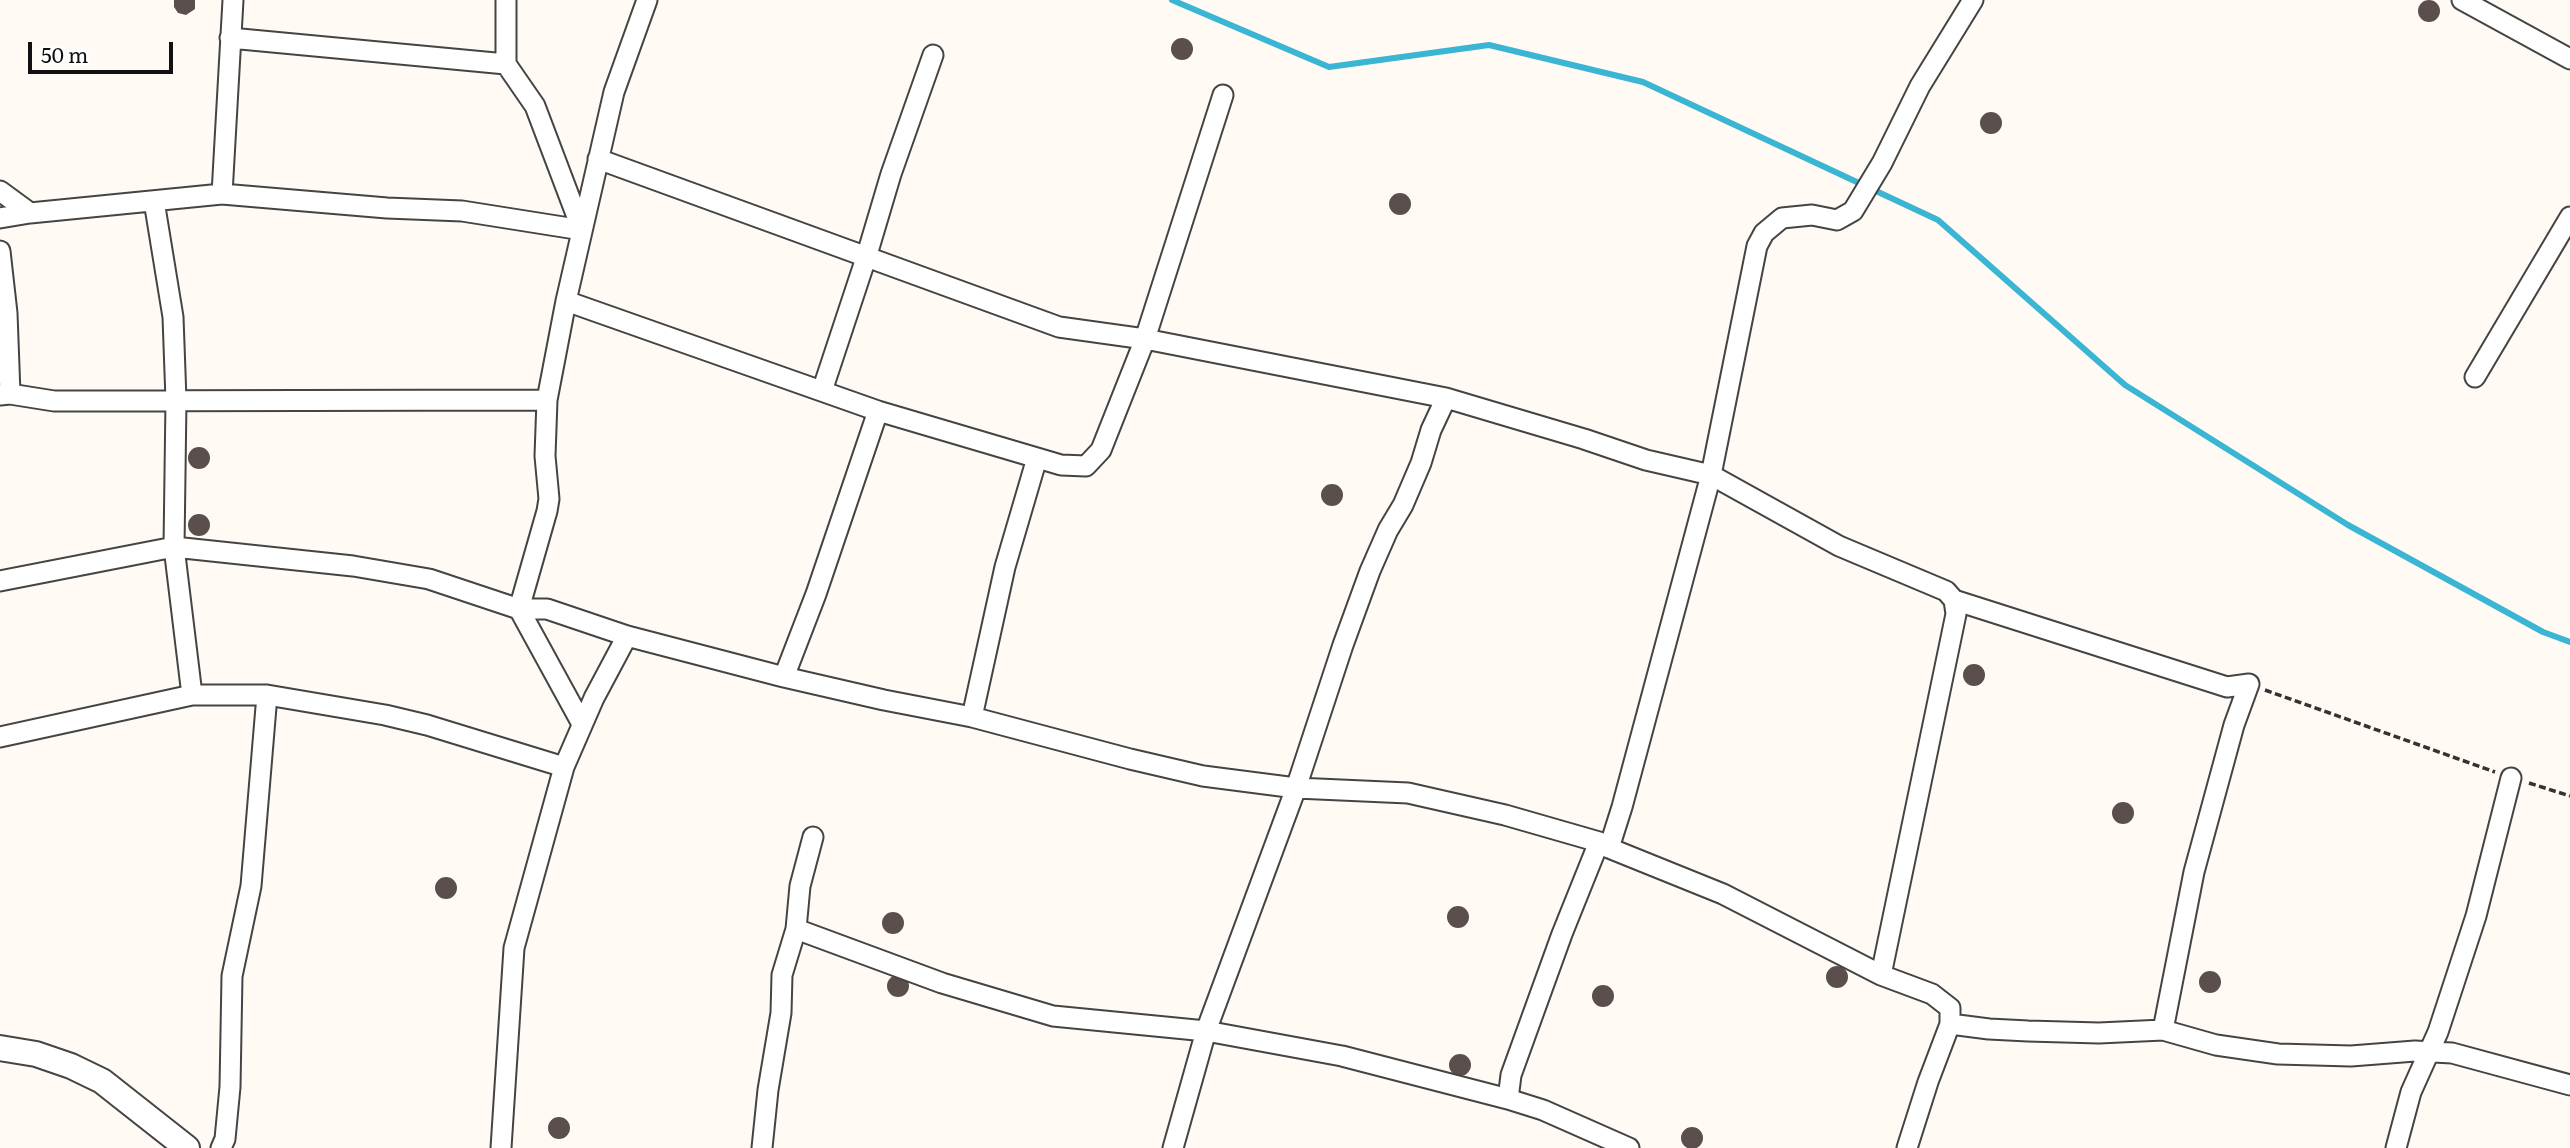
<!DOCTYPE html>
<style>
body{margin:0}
#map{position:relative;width:2570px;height:1148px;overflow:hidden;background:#fffbf4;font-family:Literata,serif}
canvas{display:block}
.scale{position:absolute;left:28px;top:42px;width:145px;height:32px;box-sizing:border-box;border:4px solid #111;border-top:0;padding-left:9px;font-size:21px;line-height:24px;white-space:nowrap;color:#111;-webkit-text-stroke:5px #fff;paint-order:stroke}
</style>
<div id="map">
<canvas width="2570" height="1148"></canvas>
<div class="scale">50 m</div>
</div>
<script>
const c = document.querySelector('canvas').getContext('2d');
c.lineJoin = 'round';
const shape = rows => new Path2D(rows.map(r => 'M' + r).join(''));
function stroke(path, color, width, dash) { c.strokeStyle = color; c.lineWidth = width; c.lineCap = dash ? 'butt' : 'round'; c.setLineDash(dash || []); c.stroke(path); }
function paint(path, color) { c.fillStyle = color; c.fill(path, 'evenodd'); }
stroke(shape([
 [1172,0,1329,67,1489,45,1643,82,1938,220,2125,385,2348,525,2543,632,2570,642]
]), '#3ab5d3', 6);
paint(shape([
 '2418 11a11 11 0 1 1 22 0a11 11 0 1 1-22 0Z',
 [174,0,195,0,195,9,186,15,178,13,174,7],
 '1171 49a11 11 0 1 1 22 0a11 11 0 1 1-22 0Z',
 '1980 123a11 11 0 1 1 22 0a11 11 0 1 1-22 0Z',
 '1389 204a11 11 0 1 1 22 0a11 11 0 1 1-22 0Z',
 '188 458a11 11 0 1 1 22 0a11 11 0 1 1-22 0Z',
 '1321 495a11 11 0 1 1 22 0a11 11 0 1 1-22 0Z',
 '188 525a11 11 0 1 1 22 0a11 11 0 1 1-22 0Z',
 '1963 675a11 11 0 1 1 22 0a11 11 0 1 1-22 0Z',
 '2112 813a11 11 0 1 1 22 0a11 11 0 1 1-22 0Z',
 '435 888a11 11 0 1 1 22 0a11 11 0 1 1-22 0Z',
 '1447 917a11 11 0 1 1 22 0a11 11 0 1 1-22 0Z',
 '882 923a11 11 0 1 1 22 0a11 11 0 1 1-22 0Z',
 '1826 977a11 11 0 1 1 22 0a11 11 0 1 1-22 0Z',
 '2199 982a11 11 0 1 1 22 0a11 11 0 1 1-22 0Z',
 '887 986a11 11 0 1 1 22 0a11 11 0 1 1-22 0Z',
 '1592 996a11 11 0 1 1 22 0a11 11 0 1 1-22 0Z',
 '1449 1065a11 11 0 1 1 22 0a11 11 0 1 1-22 0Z',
 '548 1128a11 11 0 1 1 22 0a11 11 0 1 1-22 0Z',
 '1681 1138a11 11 0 1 1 22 0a11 11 0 1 1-22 0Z'
]), '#5a4f4c');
const minor = shape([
 [2462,0,2570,59],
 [230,38,506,64],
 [598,159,1059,327,1145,339,1446,398,1584,439,1646,460,1711,475,1839,546,1946,591,1954,600,1956,614,1881,975],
 [0,191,30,213,0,218],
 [222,194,233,0],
 [154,201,173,317,176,400,174,547,192,695],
 [30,213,222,194,387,208,462,211,582,230,535,106,506,64,506,0],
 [0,251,7,313,10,394],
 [566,301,878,411,1061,465,1086,466,1101,450,1145,339,1223,95],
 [2475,377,2570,217],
 [822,391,866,258,891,174,933,55],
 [0,395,10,394,54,401,547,400],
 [0,581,174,547,353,566,429,579,519,609,547,609,627,636,784,677,884,700,972,717,1130,759,1203,776,1296,788,1408,793,1505,815,1599,842,1609,848],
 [1954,600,2227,687,2249,684,2234,725,2194,872,2163,1030],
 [784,677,816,594,878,411],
 [972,717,1005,567,1037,458],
 [582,724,519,609,547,511,549,499,545,456,547,400,566,301,614,92,647,0],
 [0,737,192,695,267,695,385,715,427,725,564,767],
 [796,929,942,983,1053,1016,1206,1031,1342,1056,1508,1099,1543,1110,1629,1148],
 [1950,1024,1989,1029,2028,1031,2099,1033,2163,1030,2216,1045,2278,1054,2351,1056,2415,1051,2452,1053,2570,1085],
 [1508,1099,1511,1075,1562,934,1599,842],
 [221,1148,225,1139,230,1087,232,976,251,886,267,695],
 [501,1148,514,948,564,767,594,698,627,636],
 [762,1148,768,1090,781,1013,782,975,796,929,800,886,813,837],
 [1173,1148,1206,1031,1296,788,1343,645,1370,571,1388,530,1403,505,1421,463,1431,430,1446,398],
 [1907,1148,1928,1082,1950,1024,1950,1008,1932,994,1881,975,1723,894,1609,848,1622,807,1711,475,1757,246,1764,233,1782,218,1812,215,1837,220,1853,211,1882,163,1920,86,1973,0],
 [2396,1148,2411,1092,2438,1032,2476,916,2511,778]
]);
const tertiary = shape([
 [0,1048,36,1054,71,1066,102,1081,187,1148]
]);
stroke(minor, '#444', 23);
stroke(tertiary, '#444', 28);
stroke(shape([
 [2265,690,2495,772],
 [2529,783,2570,796]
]), '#333', 3.5, [7, 3.5]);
stroke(minor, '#fff', 19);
stroke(tertiary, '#fff', 24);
</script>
